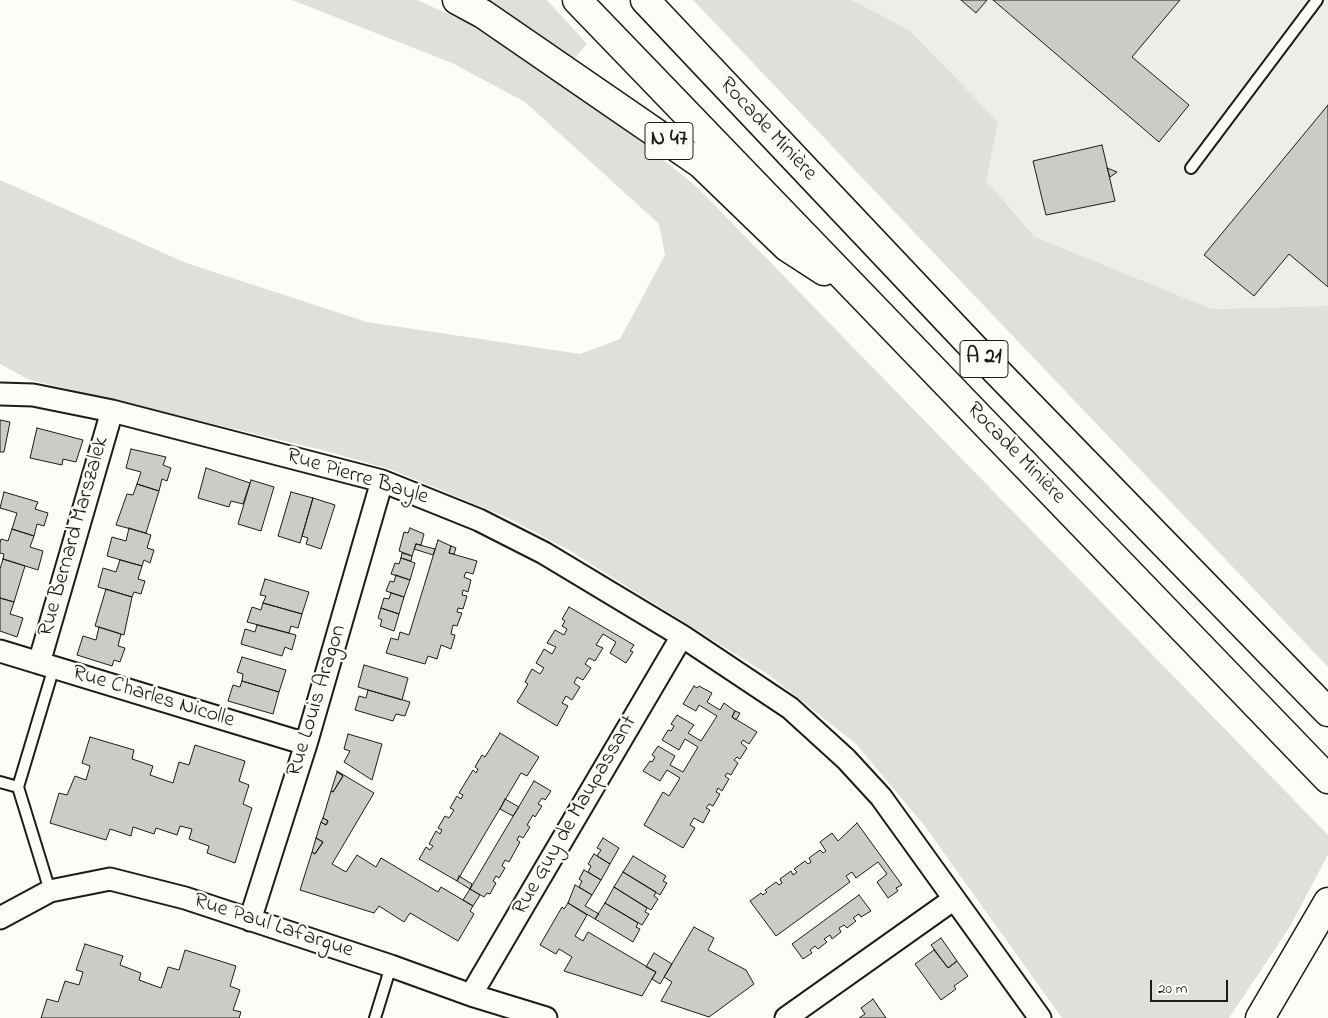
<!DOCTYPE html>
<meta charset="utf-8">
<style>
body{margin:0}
#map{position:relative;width:1328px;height:1018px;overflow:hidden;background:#fdfcf7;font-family:"Indie Flower",sans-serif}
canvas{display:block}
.scale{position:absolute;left:1150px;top:980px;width:78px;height:22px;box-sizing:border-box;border:2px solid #1c1c1c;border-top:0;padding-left:6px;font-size:15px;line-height:18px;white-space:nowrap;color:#1c1c1c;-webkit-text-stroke:4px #fdfcf7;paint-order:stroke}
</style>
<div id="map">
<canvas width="1328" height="1018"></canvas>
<div class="scale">20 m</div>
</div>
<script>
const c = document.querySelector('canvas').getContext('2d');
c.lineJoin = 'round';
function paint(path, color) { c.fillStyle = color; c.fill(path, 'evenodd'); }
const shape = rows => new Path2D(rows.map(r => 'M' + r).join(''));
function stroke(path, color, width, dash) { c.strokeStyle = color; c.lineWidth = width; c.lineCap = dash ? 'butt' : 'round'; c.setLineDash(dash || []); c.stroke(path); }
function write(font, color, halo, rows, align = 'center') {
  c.font = font + ' "Indie Flower",sans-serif'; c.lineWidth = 4.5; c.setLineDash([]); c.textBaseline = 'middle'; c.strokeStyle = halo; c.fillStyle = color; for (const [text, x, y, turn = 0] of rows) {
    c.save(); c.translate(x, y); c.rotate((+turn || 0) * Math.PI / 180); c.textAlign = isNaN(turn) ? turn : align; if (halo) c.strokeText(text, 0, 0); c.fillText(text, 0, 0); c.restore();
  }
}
paint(shape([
 [832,0,1328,0,1328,306,1212,309,1035,237]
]), '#eeede9');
paint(shape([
 [292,0,417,0,466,22,582,95,696,186,1328,835,1328,854,1291,925,1229,1018,1062,1018,924,825,856,744,769,675,567,549,506,517,392,470,326,451,30,380,0,364,0,180,186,263,367,322,580,354,620,339,665,255,659,224,525,102,452,63],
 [480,0,547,0,587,44,574,59],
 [693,0,851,0,909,30,998,122,986,180,1035,237,1212,309,1328,306,1328,667]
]), '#e0dfdb');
const building = shape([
 [961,0,987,0,976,13,961,0],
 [993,0,1180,0,1132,57,1189,105,1159,142,993,0],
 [1328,105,1328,287,1289,254,1254,296,1204,255,1328,105],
 [1102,145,1115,201,1046,215,1033,161,1102,145],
 [1107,168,1117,172,1110,177,1107,168],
 [0,420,10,422,4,452,0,452,0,420],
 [37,428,83,440,76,462,63,459,62,465,30,458,37,428],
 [131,449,166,457,163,465,171,468,167,481,162,479,159,491,137,484,141,472,126,468,131,449],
 [206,468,250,483,243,504,231,501,229,507,198,498,206,468],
 [251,480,274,487,261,531,238,524,251,480],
 [137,484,159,491,146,533,116,525,127,494,133,495,137,484],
 [4,492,38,502,35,509,48,513,44,526,37,524,34,536,12,529,17,513,0,508,4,492],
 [291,492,313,498,300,543,278,536,291,492],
 [313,498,335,505,321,549,306,544,308,538,302,536,313,498],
 [129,528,151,535,147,548,154,550,150,563,144,560,142,566,107,556,112,537,126,541,129,528],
 [410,528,424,534,421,545,416,544,412,556,399,551,404,532,408,533,410,528],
 [12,529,34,536,30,547,43,551,38,570,3,559,4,554,0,553,0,543,1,539,8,541,12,529],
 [438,540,451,546,449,553,477,561,473,574,466,572,464,577,471,580,468,592,463,590,462,595,467,596,463,609,458,608,457,612,462,613,457,626,453,625,452,629,451,634,455,635,451,649,441,645,437,659,428,656,425,664,386,653,391,638,398,640,400,632,409,635,438,540],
 [416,544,435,549,433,555,414,549,416,544],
 [451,546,456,548,454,554,449,553,451,546],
 [402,553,412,556,411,561,401,558,402,553],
 [401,558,415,563,410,580,391,574,395,563,399,564,401,558],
 [3,559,25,566,14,602,0,598,0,569,3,559],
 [120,560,142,566,138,579,145,581,141,594,134,592,132,597,98,587,103,568,116,572,120,560],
 [396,575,410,580,404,597,386,591,390,581,394,582,396,575],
 [265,579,309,592,302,614,263,603,266,596,260,595,265,579],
 [106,589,132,597,124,635,95,626,106,589],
 [391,593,404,597,399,614,381,608,384,598,389,599,391,593],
 [0,598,14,602,10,614,23,618,17,637,0,631,0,598],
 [263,603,302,614,298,628,291,626,289,633,247,622,252,607,261,610,263,603],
 [569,607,634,645,630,651,633,652,626,663,610,653,616,642,603,634,596,645,603,648,595,661,589,658,585,664,591,668,583,680,577,677,574,683,580,687,572,700,566,696,562,703,568,706,557,726,517,702,528,684,525,682,532,669,540,674,544,668,536,663,544,649,552,654,556,647,547,643,555,630,564,635,567,629,562,626,565,621,562,619,569,607],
 [381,608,399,614,394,631,380,626,382,620,378,618,381,608],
 [257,625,296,635,292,650,285,647,282,656,241,644,245,629,255,632,257,625],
 [99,627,121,634,118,646,125,648,120,662,114,660,112,666,77,655,83,636,96,640,99,627],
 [242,657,286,670,279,692,242,681,243,674,237,672,242,657],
 [364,665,408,678,402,700,358,687,364,665],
 [242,681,279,692,273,714,228,701,233,685,240,687,242,681],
 [694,686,697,688,699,686,712,693,707,702,720,710,724,703,735,711,732,717,757,732,749,744,743,740,741,743,747,748,740,759,737,757,734,760,738,763,731,775,727,773,725,776,729,779,722,791,718,788,716,792,720,794,713,806,709,804,706,808,710,810,703,823,694,818,690,825,695,828,683,848,644,825,663,792,669,796,680,778,667,770,660,781,643,771,650,761,652,762,655,757,652,755,658,746,675,756,670,765,683,772,698,747,685,739,679,750,662,740,668,730,671,731,674,726,671,724,677,715,694,725,688,733,701,741,717,716,699,705,696,711,683,704,694,686],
 [368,690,410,702,405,716,396,714,393,721,355,710,359,696,366,698,368,690],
 [735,711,740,713,736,720,732,717,735,711],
 [500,733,539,757,527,776,521,773,457,881,419,859,426,847,430,850,433,846,429,844,436,831,440,834,442,830,438,828,445,816,449,818,454,810,450,808,457,796,461,799,463,795,459,793,473,770,476,773,478,769,475,767,482,755,485,757,500,733],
 [348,734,382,744,372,780,344,762,350,751,344,749,348,734],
 [90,737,134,750,132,759,153,766,150,775,173,783,179,762,189,765,195,745,245,761,239,781,249,785,243,804,252,808,235,863,207,853,209,846,189,839,192,829,180,826,177,835,156,828,154,834,133,827,131,836,110,829,106,840,50,823,59,793,67,795,75,776,86,780,90,766,82,763,90,737],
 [337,771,374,793,332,864,346,872,357,855,376,867,381,858,438,892,441,887,473,906,470,911,474,914,458,941,410,913,404,922,379,906,374,913,300,890,312,852,315,854,323,842,316,838,321,822,326,825,328,821,323,818,331,791,333,792,343,776,337,771],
 [337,772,343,776,333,792,331,791,337,772],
 [534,781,551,791,545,800,542,798,538,804,542,806,535,817,533,815,527,825,530,827,523,838,519,836,517,840,520,842,509,862,505,860,502,866,505,868,499,878,496,876,493,881,496,883,490,894,487,893,484,897,470,889,534,781],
 [505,799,519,807,513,816,500,809,505,799],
 [323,818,328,821,326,825,321,822,323,818],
 [857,823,902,885,896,888,898,891,888,898,877,882,887,874,878,862,856,878,852,872,846,876,850,882,776,936,750,901,761,893,763,895,767,892,765,890,776,882,779,885,782,883,780,879,791,871,793,875,797,872,794,869,805,861,808,864,811,862,809,858,820,850,823,853,826,851,820,842,832,833,838,841,857,823],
 [316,838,323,842,315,854,312,852,316,838],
 [603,838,619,848,610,864,597,856,601,850,597,848,603,838],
 [594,854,610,864,601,880,588,872,591,866,588,864,594,854],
 [633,856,666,876,663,881,667,883,660,895,623,872,633,856],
 [584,870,601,880,592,895,579,887,582,881,579,879,584,870],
 [623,872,656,892,654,896,658,899,651,910,614,887,623,872],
 [459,876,472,884,470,889,457,881,459,876],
 [575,885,592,895,585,906,599,914,595,919,568,903,575,885],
 [614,887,647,908,645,912,649,914,642,925,605,903,614,887],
 [470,889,480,895,473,906,463,900,470,889],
 [859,895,871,911,861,917,859,914,853,918,856,921,847,928,844,925,839,928,841,932,832,939,830,935,824,939,827,942,818,949,815,946,810,950,812,953,803,959,792,944,859,895],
 [568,903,587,915,575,936,583,941,588,932,656,972,642,996,564,971,572,957,559,949,556,954,540,945,562,907,564,909,568,903],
 [605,903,638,923,636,927,640,929,633,942,595,919,605,903],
 [694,927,714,938,708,950,746,970,754,984,709,1017,661,1001,672,982,664,977,694,927],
 [941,938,957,961,948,968,931,945,941,938],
 [85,944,123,956,120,965,141,973,139,980,161,988,168,967,179,970,185,950,236,966,230,986,240,990,233,1010,241,1012,239,1018,41,1018,47,999,58,1002,65,981,79,985,83,972,76,970,85,944],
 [934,950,948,968,957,961,968,976,954,986,956,989,941,1000,915,964,934,950],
 [654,953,672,964,660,984,652,979,656,972,646,967,654,953],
 [873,999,886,1018,859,1018,865,1014,861,1008,873,999]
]);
paint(building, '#cccbc8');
stroke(building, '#1c1c1c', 1);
const lane = shape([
 [1191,168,1317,0],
 [0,782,18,787,54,667],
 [18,787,50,891],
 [375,1018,391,966]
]);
const street = shape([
 [0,394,33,395,112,411,382,481,479,520,544,553,682,636,790,708,846,759,881,797,1040,1018],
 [0,651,306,744],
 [39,663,112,411],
 [0,918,50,891,110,879,185,898,391,966,471,995,546,1018],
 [250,920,306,744,382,481],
 [471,995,682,636],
 [786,1018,954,899]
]);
const secondary = shape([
 [1260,1018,1328,902]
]);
const highway = shape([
 [457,0,483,14,701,164,787,247,824,271],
 [577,0,1328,779],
 [645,0,972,346,1328,712]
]);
stroke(lane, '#1c1c1c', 14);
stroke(street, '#1c1c1c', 25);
stroke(secondary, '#1c1c1c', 31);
stroke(highway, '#1c1c1c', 31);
stroke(lane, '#fdfcf7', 10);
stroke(street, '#fdfcf7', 21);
stroke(secondary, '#fdfcf7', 28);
stroke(highway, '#fdfcf7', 28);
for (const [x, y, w] of [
 [669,141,48],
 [984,359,48]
]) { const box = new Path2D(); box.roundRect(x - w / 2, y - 18.5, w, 37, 4); c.fillStyle = '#fdfcf7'; c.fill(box); stroke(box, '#1c1c1c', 1); }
write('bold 21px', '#1c1c1c', null, [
 ["N 47",669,141],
 ["A 21",984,359]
]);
write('22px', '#1c1c1c', '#fdfcf7', [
 ["Rocade Minière",767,130,47],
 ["Rocade Minière",1015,454,46],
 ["Rue Pierre Bayle",357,478,17],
 ["Rue Bernard Marszalek",75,537,-74],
 ["Rue Charles Nicolle",153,698,17],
 ["Rue Louis Aragon",318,701,-73],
 ["Rue Guy de Maupassant",576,816,-60],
 ["Rue Paul Lafargue",273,927,18]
]);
</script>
